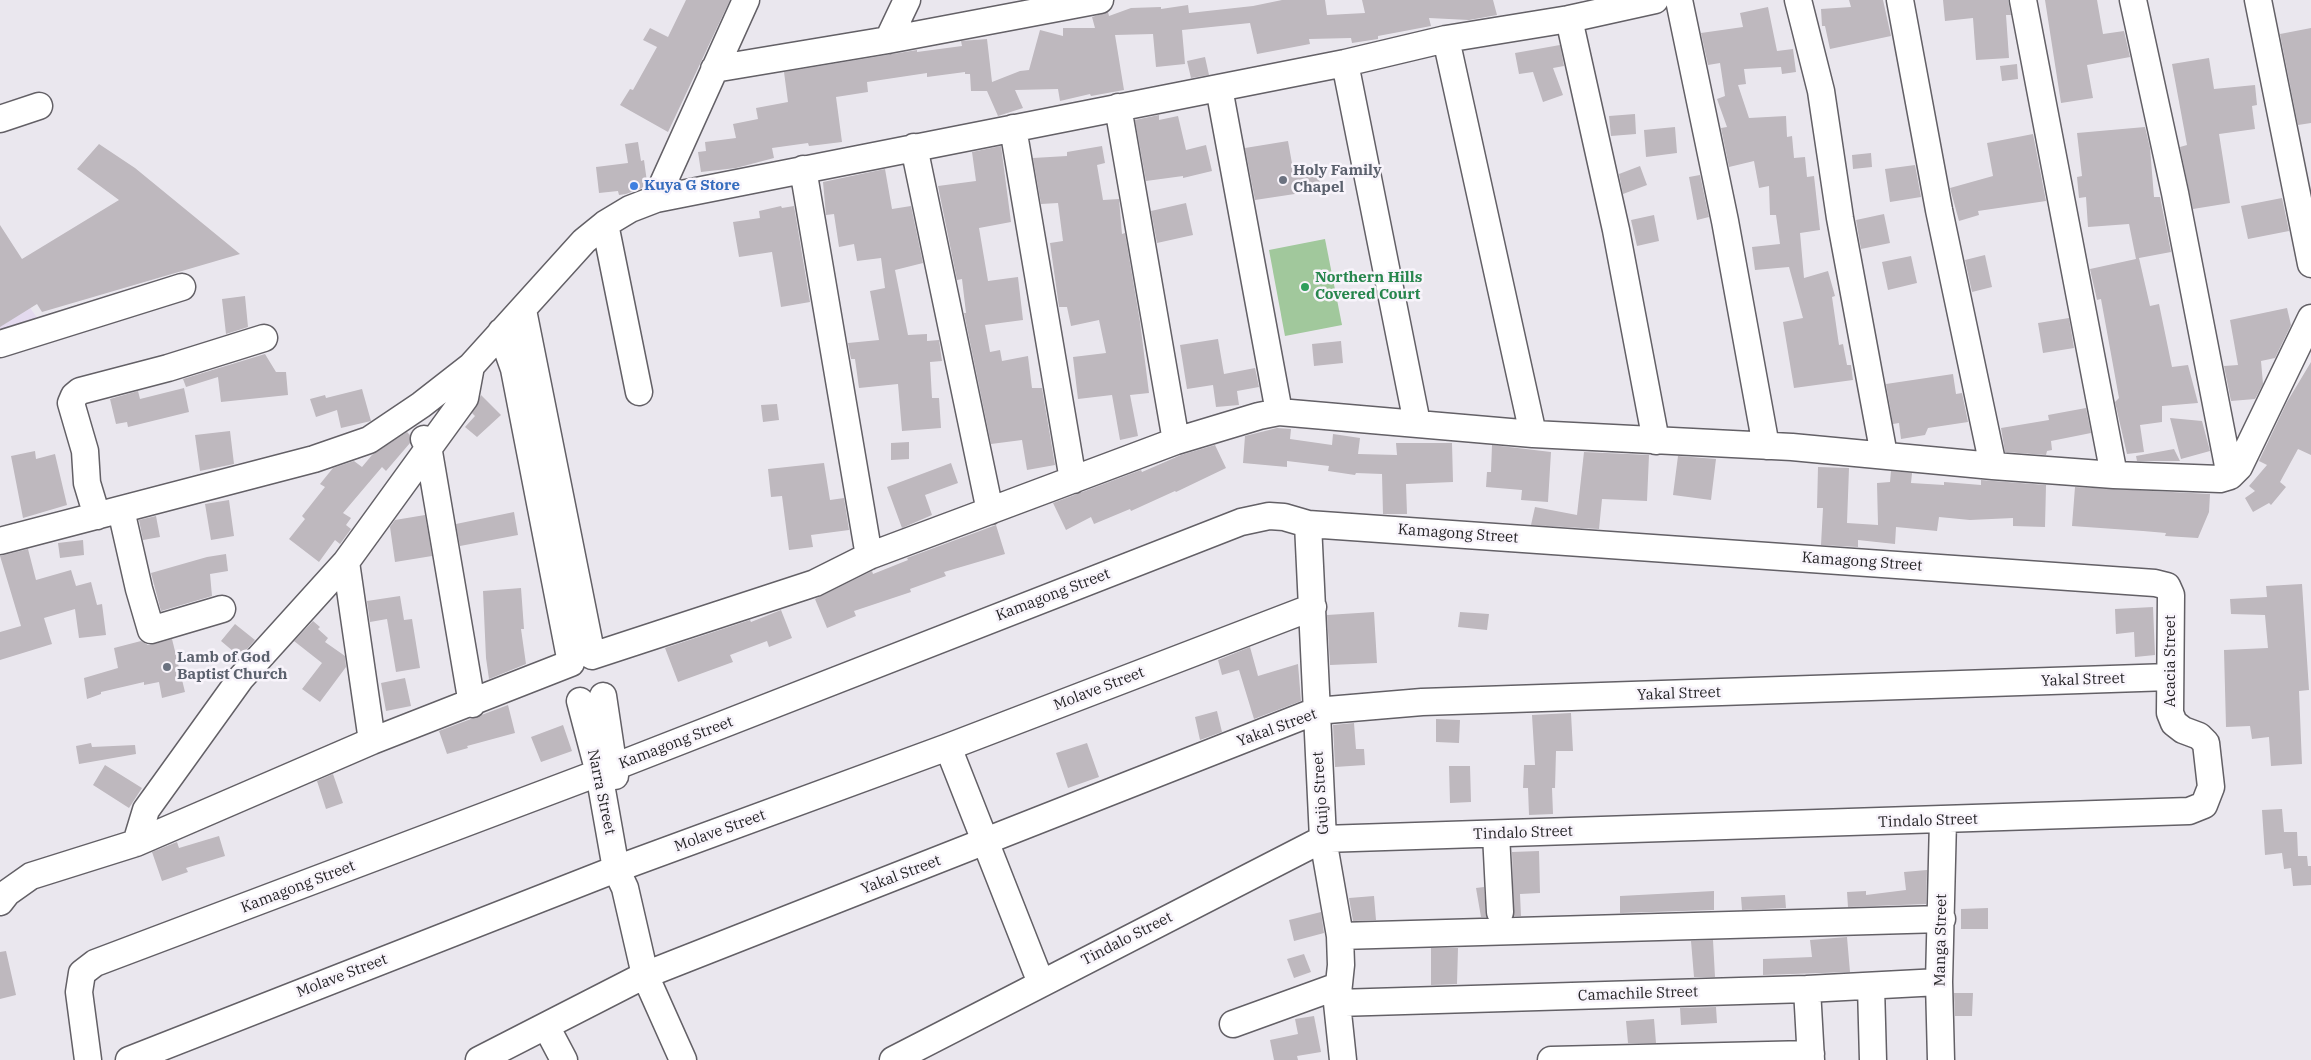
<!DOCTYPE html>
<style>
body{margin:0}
canvas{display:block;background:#eae7ee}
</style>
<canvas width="2311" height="1060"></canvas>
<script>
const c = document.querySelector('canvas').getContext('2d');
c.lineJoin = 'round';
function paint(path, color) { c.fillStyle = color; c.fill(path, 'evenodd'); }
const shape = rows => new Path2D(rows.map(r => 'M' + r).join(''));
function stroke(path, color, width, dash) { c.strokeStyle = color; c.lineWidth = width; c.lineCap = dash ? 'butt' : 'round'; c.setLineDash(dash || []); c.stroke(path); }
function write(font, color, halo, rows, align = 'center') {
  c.font = font + ' "IBM Plex Serif",serif'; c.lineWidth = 5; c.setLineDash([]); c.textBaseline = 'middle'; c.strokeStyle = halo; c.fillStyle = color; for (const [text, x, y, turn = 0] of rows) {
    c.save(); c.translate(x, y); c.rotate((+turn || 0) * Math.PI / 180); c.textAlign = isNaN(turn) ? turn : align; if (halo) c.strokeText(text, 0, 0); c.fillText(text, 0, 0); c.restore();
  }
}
paint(shape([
 [0,265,40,322,0,333]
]), '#e4daef');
paint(shape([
 [1325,239,1342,325,1285,336,1269,250]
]), '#a1c89c');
paint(shape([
 [686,0,730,0,668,132,620,105,630,89,633,90,657,47,643,40,650,28,668,37],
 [1282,0,1325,0,1327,15,1365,13,1362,0,1493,0,1497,15,1469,20,1429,18,1431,26,1378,36,1378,39,1352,43,1351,38,1309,39,1310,44,1257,54,1250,23,1182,30,1185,64,1156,67,1153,34,1115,35,1124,90,1091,96,1090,94,1060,101,1058,89,1015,90,1023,108,998,116,987,91,971,91,970,74,965,74,965,72,927,77,927,73,867,82,868,92,836,97,842,142,809,146,808,143,772,148,774,158,736,168,701,172,698,152,706,151,705,142,736,138,733,124,758,119,756,108,788,102,784,72,917,50,917,52,962,46,961,41,987,39,992,82,1020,71,1029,70,1040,30,1063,36,1063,28,1095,28,1092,17,1108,12,1109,16,1131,8,1161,7,1161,9,1188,5,1189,13,1253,6],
 [1849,0,1883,0,1891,36,1830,49,1825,26,1822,26,1821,9,1851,7],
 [1943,0,2008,0,2011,15,2006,15,2009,58,1976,60,1973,18,1945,21],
 [2045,0,2097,0,2103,34,2124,31,2130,57,2087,65,2093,98,2061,103],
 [1768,7,1777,51,1793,49,1796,72,1782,74,1781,67,1744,69,1746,84,1738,85,1749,118,1786,116,1787,137,1792,136,1794,158,1805,157,1807,177,1814,176,1820,230,1800,233,1804,278,1828,271,1835,296,1832,297,1839,345,1843,344,1847,365,1851,365,1853,380,1794,388,1783,322,1803,318,1789,267,1755,270,1752,247,1780,244,1776,215,1770,215,1769,186,1759,188,1754,161,1729,167,1721,128,1727,127,1717,99,1725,96,1720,63,1708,65,1701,33,1743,27,1740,13],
 [2311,28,2311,123,2298,125,2280,34],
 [1560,45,1564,66,1553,68,1563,95,1543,102,1533,72,1519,74,1515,53],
 [1205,57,1209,75,1191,78,1187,61],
 [2209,58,2214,89,2255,85,2257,105,2252,106,2255,129,2219,134,2230,203,2193,209,2180,147,2187,145,2172,64],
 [2017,64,2018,79,2002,81,2000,66],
 [1635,114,1636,134,1611,136,1609,116],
 [1159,115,1159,120,1178,116,1186,150,1206,145,1212,171,1183,178,1183,176,1146,181,1135,120],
 [1675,127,1677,153,1646,157,1644,130],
 [2145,127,2150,148,2154,197,2160,197,2171,252,2139,258,2150,306,2159,304,2172,367,2188,365,2198,403,2162,406,2162,422,2140,425,2144,452,2127,454,2115,402,2119,398,2101,299,2097,300,2090,269,2136,259,2129,224,2088,227,2086,197,2079,198,2077,177,2082,176,2077,133],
 [2033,134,2046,201,1978,211,1979,215,1959,221,1950,188,1993,176,1987,143],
 [1288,141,1293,169,1317,166,1321,190,1255,200,1245,148],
 [638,142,641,161,644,160,647,182,645,187,626,194,619,195,618,191,599,193,596,167,628,163,625,144],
 [99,144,135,168,240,254,42,312,37,304,0,327,0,225,22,259,119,200,77,169],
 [1001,146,1011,222,979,228,988,281,1018,277,1023,320,985,325,990,352,1000,350,1002,361,1028,356,1032,388,1042,388,1055,465,1027,470,1022,440,991,444,964,313,966,313,962,279,957,280,938,186,976,181,972,152],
 [1102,146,1105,163,1097,165,1103,200,1119,199,1122,234,1125,233,1140,322,1149,393,1130,395,1138,436,1120,440,1112,395,1078,399,1073,357,1106,353,1099,320,1071,326,1067,307,1059,307,1050,243,1063,241,1058,203,1041,204,1033,158,1067,156,1067,152],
 [1871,153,1872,167,1853,169,1852,155],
 [1915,165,1921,197,1890,202,1885,169],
 [1640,166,1647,185,1623,194,1619,174],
 [885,169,892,209,911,206,923,263,895,270,908,335,927,334,927,341,939,340,942,361,930,362,932,398,939,398,941,428,902,431,898,384,859,388,855,359,851,359,848,343,879,340,870,291,885,288,881,258,857,261,854,244,839,247,834,214,826,215,823,182],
 [1700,175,1709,217,1697,220,1689,177],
 [2282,198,2289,231,2248,239,2241,206],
 [1186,203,1193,235,1157,243,1151,211],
 [781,206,782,208,794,206,810,302,781,307,772,252,739,257,733,222,760,218,759,211],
 [1884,214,1890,243,1861,249,1856,220],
 [1654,215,1659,241,1637,246,1631,220],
 [1985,255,1992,287,1972,292,1965,260],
 [1911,256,1917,283,1888,290,1882,262],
 [245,296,248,327,226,334,222,299],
 [2287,308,2291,325,2275,358,2261,361,2263,384,2255,399,2231,401,2224,366,2238,365,2230,320],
 [2069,318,2074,348,2043,353,2038,323],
 [1218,339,1224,374,1255,368,1259,387,1237,391,1239,405,1216,407,1213,385,1187,389,1180,345],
 [1341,341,1343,363,1314,366,1312,344],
 [265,354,276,372,286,372,288,395,221,402,218,377,186,387,183,379],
 [2311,362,2311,455,2298,449,2280,482,2286,487,2271,505,2269,503,2253,512,2245,498,2255,491,2249,486,2267,465,2259,461,2287,402],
 [1953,374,1956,394,1962,393,1968,422,1928,428,1925,435,1901,439,1899,423,1893,424,1886,384],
 [184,388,189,412,128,427,127,422,116,424,110,399,138,391,140,399],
 [362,389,371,421,341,428,337,410,316,417,310,399,325,395,326,398],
 [481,395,501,415,477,437,465,427,475,416,472,413],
 [777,404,779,420,763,422,761,405],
 [2086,408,2091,433,2051,441,2052,450,2047,451,2046,455,2005,452,2001,428,2049,420,2048,415],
 [2170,418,2202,421,2210,451,2181,459],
 [1277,428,1291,429,1290,439,1332,445,1333,434,1360,438,1358,454,1397,455,1396,443,1452,443,1453,482,1406,484,1407,514,1383,514,1382,474,1356,473,1355,475,1328,471,1329,466,1287,461,1287,467,1243,463,1245,436],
 [230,431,234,464,200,471,195,435],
 [407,432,410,435,410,443,386,471,382,467,343,513,351,518,346,525,351,529,340,544,335,540,319,562,289,539,305,519,302,516,325,487,320,484,333,468,354,461,362,467,372,455],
 [909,442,909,459,891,460,891,443],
 [1215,445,1226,468,1176,492,1175,491,1131,511,1130,509,1094,524,1091,517,1066,530,1053,503,1141,470,1142,472,1181,455],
 [1492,445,1551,452,1548,502,1521,500,1522,490,1486,487,1487,472,1491,472],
 [2174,449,2180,461,2137,461,2136,456],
 [35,451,36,459,55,454,67,505,23,518,11,456],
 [1584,452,1649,455,1647,501,1602,499,1599,529,1531,525,1535,507,1577,515],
 [1678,456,1716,459,1711,500,1673,495],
 [824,463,830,500,844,498,849,530,811,535,813,547,789,550,782,496,771,497,768,469],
 [951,463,958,483,925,495,932,515,902,528,887,487],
 [1818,467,1849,468,1847,523,1878,525,1877,483,1890,482,1891,471,1912,473,1911,483,1944,485,1944,482,1981,485,1981,480,2046,485,2045,527,2013,526,2013,518,1970,520,1939,517,1937,531,1896,527,1895,544,1858,540,1858,547,1821,545,1823,508,1817,508],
 [2075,487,2210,494,2209,512,2198,538,2165,536,2166,533,2143,531,2072,526],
 [229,500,234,536,211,540,205,504],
 [514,512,518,535,460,546,456,524],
 [425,515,432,556,395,562,390,527,395,520],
 [156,516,160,537,143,540,139,520],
 [996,525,1005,554,944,572,946,576,910,589,911,592,854,611,856,616,827,628,815,599,872,571,873,574,908,560,907,558],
 [83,540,84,555,60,558,58,543],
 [28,549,36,580,71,570,76,586,91,582,97,605,102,604,106,635,79,638,75,609,44,618,52,644,0,660,0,632,21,626,0,556],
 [226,554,228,571,210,574,212,596,161,611,151,573,207,557],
 [2302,584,2309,690,2299,691,2302,764,2271,766,2269,737,2252,739,2250,726,2226,727,2224,650,2268,648,2265,615,2231,614,2230,599,2267,597,2266,586],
 [521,588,524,629,521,629,526,664,489,679,486,658,483,591],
 [400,596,404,620,412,619,420,668,396,672,387,619,370,622,367,601],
 [2153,607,2155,655,2135,657,2134,632,2116,634,2115,609],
 [781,610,792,638,769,647,767,641,730,655,733,662,678,682,665,648,750,620,751,622],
 [1374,612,1377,663,1330,665,1327,615],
 [1460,612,1489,614,1487,630,1458,627],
 [313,621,320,627,318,629,328,638,325,642,345,656,346,667,320,702,302,689,322,663,294,641],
 [235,624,255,640,240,657,221,641],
 [172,639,185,692,162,698,159,682,144,685,144,682,101,692,101,694,87,699,84,678,118,668,114,648,141,641,148,645,155,644],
 [1250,647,1258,676,1298,664,1301,701,1254,719,1239,670,1222,675,1218,660],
 [405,678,411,706,386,711,381,683],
 [508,705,515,733,467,746,468,748,447,754,439,731],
 [1217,711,1222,732,1200,740,1195,717],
 [1571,713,1573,751,1556,751,1555,788,1552,788,1553,814,1529,815,1528,788,1523,788,1524,765,1535,765,1532,715],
 [1436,719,1460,720,1459,743,1436,742],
 [1354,723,1356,749,1364,749,1365,765,1335,767,1333,725],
 [563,725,572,751,541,762,531,737],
 [91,743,92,747,135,745,136,754,79,764,76,746],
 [1087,743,1099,777,1068,788,1056,753],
 [105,765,142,788,129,808,93,785],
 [1449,766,1470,766,1471,802,1450,803],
 [333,774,343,803,326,809,317,781],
 [2282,809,2284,832,2297,832,2298,856,2307,856,2308,866,2311,866,2311,885,2293,886,2291,868,2284,869,2282,853,2265,855,2262,810],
 [219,836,225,856,186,868,188,872,162,881,152,852,177,842,179,848],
 [1539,851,1540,893,1520,894,1521,916,1514,916,1512,852],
 [1927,870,1926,904,1848,907,1847,892,1866,891,1866,895,1906,890,1904,872],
 [1484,887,1486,917,1481,917,1476,888],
 [1714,891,1714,910,1620,913,1620,896],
 [1785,895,1786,908,1742,910,1741,897],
 [1374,896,1376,920,1353,921,1349,898],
 [1988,908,1988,929,1961,929,1961,909],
 [1321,912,1324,933,1294,941,1289,920],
 [1847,937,1850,972,1763,975,1763,959,1812,957,1810,940],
 [1713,940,1715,977,1694,977,1691,941],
 [1431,948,1458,948,1457,984,1431,985],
 [6,951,16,995,0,999,0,952],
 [1304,954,1311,972,1294,978,1287,959],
 [1954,993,1973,993,1972,1016,1955,1016],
 [1716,1007,1717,1023,1681,1025,1680,1008],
 [1314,1016,1321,1052,1297,1056,1298,1060,1274,1060,1270,1040,1298,1034,1295,1019],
 [1654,1019,1656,1043,1628,1043,1626,1021]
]), '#beb8be');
const minor = shape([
 [1679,0,1725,221,1766,446],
 [1798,0,1821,91,1840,218,1884,455],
 [1900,0,1939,210,1993,466],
 [2023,0,2114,475],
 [2133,0,2175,193,2230,476],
 [2258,0,2311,264],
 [1569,19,1616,230,1656,441],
 [1446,39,1533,434],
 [888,40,907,0],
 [1345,63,1417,423],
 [714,69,888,40,1100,0],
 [1219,88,1279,412],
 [1118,107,1176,441],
 [0,119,39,106],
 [1013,128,1073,480],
 [914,147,990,511],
 [803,169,869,556],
 [656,199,746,0],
 [605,224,639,392],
 [523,310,592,656,815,583,869,556,1176,441,1259,416,1279,412,1533,434,1792,447,1993,466,2114,475,2220,479,2230,476,2239,467,2311,318],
 [0,344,182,287],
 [424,439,428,446,472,704],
 [121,510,139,589,151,630,222,609],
 [97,516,87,483,85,451,71,403,74,396,80,391,168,368,264,338],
 [1308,524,1323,839,1340,936,1341,965,1337,1003,1343,1060],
 [0,541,314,459,369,440,421,405,471,366,584,241,605,224,630,209,656,199,1345,63,1446,39,1569,19,1655,0],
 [346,562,372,741],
 [603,696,615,776],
 [580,701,599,773,616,869,625,888,645,975,683,1060],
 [948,747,1041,983],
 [1496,834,1500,912],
 [136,843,146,810,241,678,346,562,465,398,471,366],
 [0,902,7,893,31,876,136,843,372,741,571,663,514,369,501,332],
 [1340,936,1942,919],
 [1871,986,1873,1060],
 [1807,989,1811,1060],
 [1337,1003,1807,989,1939,982],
 [1233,1024,1338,986],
 [546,1026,564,1060],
 [88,1060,79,992,82,973,95,963,614,767,1241,522,1269,516,1284,517,1308,524,2155,583,2167,586,2171,595,2170,713,2174,723,2183,730,2199,736,2206,743,2211,787,2204,805,2189,811,1323,839,893,1060],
 [129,1060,616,869,948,747,1313,607],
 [479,1060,645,975,1316,711,1422,702,2170,677],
 [1551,1060,1811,1054],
 [1941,1060,1939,982,1943,820]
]);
stroke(minor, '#636066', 29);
stroke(minor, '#fff', 26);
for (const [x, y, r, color] of [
 [1283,180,5,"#6b7280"],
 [634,186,5,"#3f7fe0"],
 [1305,287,5,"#2e9e5b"],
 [167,667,5,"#6b7280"]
]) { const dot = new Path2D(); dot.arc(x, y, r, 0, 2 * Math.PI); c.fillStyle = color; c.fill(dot); stroke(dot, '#f8f4fb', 2); }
write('bold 15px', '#5b616d', '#f8f4fb', [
 ["Holy Family",1293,171],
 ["Chapel",1293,188],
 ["Lamb of God",177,658],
 ["Baptist Church",177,675]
], 'left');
write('bold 15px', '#366cbe', '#f8f4fb', [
 ["Kuya G Store",644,186]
], 'left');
write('bold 15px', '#27864d', '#f8f4fb', [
 ["Northern Hills",1315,278],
 ["Covered Court",1315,295]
], 'left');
write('15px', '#262527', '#f8f4fb', [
 ["Kamagong Street",1458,534,4],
 ["Kamagong Street",1862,562,4],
 ["Kamagong Street",1053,595,-21],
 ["Acacia Street",2171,661,-90],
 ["Yakal Street",2083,680,-2],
 ["Molave Street",1099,689,-21],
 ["Yakal Street",1679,694,-2],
 ["Yakal Street",1277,728,-20],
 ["Kamagong Street",676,743,-21],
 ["Narra Street",601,792,78],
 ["Guijo Street",1321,793,-94],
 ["Tindalo Street",1928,821,-2],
 ["Molave Street",720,831,-20],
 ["Tindalo Street",1523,833,-2],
 ["Yakal Street",901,875,-21],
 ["Kamagong Street",298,887,-21],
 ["Tindalo Street",1127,939,-27],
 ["Manga Street",1941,940,-89],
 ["Molave Street",342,976,-21],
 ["Camachile Street",1638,994,-2]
]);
</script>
